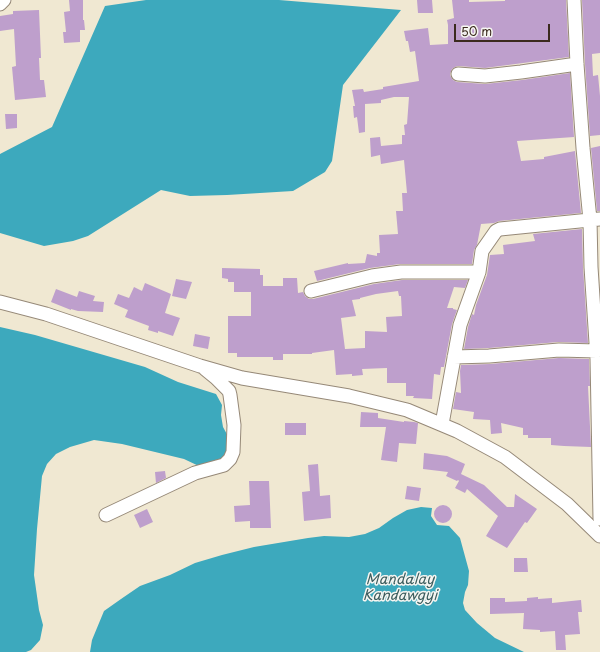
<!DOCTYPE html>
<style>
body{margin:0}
#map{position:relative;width:600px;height:652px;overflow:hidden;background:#f0e8d2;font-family:"Playpen Sans",sans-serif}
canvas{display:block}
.scale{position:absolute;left:454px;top:24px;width:96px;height:18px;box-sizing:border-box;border:2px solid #3b2a1e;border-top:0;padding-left:5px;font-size:12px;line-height:14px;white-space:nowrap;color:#3b2a1e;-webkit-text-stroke:3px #f6f6f2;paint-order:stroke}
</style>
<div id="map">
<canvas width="600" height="652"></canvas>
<div class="scale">50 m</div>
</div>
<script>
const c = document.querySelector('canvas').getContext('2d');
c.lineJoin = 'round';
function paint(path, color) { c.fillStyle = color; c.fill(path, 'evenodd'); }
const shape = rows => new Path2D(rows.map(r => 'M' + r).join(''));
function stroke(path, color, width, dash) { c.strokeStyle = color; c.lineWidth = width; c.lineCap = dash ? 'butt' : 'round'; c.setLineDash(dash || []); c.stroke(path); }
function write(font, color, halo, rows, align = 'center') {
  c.font = font + ' "Playpen Sans",sans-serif'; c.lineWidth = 3; c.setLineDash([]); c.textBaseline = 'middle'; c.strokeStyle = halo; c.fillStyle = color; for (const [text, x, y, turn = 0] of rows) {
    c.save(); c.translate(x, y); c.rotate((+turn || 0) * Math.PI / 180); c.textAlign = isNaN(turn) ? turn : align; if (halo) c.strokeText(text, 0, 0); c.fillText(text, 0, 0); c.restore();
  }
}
paint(shape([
 [146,0,279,0,401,10,343,85,332,161,325,172,293,191,227,195,190,196,161,190,88,236,73,241,44,246,0,233,0,154,52,127,105,6],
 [0,327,35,335,145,367,178,382,216,394,222,405,221,415,223,427,229,438,227,458,203,468,184,459,122,444,94,440,70,447,56,454,47,464,42,476,37,529,34,575,39,610,43,625,40,640,31,650,26,652,0,652],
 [421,507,432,508,431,516,437,525,449,526,460,538,469,571,468,585,465,592,463,603,465,610,477,623,495,638,524,652,90,652,92,640,104,611,121,599,140,586,170,575,195,563,222,555,254,547,308,538,324,536,349,537,365,534,379,528,393,518,407,510]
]), '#3da9bd');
paint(shape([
 [69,0,83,0,83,20,84,20,85,30,80,30,80,42,64,43,63,32,66,32,64,12,70,11],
 [417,0,432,0,433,13,418,13],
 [452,0,469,0,469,2,505,1,505,0,566,0,569,57,485,68,458,66,455,67,452,69,450,74,451,77,453,80,457,82,485,84,522,80,570,73,574,137,517,141,521,161,544,159,544,157,575,151,581,213,499,221,494,223,481,224,477,245,474,250,472,264,400,264,370,268,317,281,314,271,348,263,348,264,365,263,367,254,377,256,377,253,380,253,379,235,398,234,396,211,403,211,402,193,407,193,404,160,381,164,380,155,371,157,370,138,380,137,381,146,402,144,402,135,405,135,404,125,407,124,409,97,394,97,381,100,381,103,365,104,365,132,359,133,357,117,354,118,353,106,355,106,352,90,363,89,364,92,383,89,383,87,419,81,415,51,410,52,408,41,406,41,404,31,428,28,430,45,448,44,448,25,447,20,454,18],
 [582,0,600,0,600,53,592,54,593,76,598,75,600,96,600,135,590,136,585,64],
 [39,10,41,58,39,58,40,80,44,80,46,97,15,100,12,67,16,66,14,29,0,31,0,16,13,14,13,11],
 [5,114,17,114,17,128,6,129],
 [600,146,600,211,597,211,591,148],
 [582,229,583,267,588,343,558,342,489,348,464,349,468,327,472,314,474,315,476,305,487,275,490,255,504,254,503,245,535,241,533,234],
 [222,268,260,269,260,275,263,275,263,286,283,286,283,278,297,278,298,293,303,292,305,296,309,299,313,299,374,284,402,280,468,280,465,288,454,287,447,308,453,308,453,309,457,310,452,324,444,367,441,367,440,375,434,374,432,399,413,398,414,396,406,396,406,383,387,383,387,368,362,369,363,375,352,376,352,374,336,375,334,350,312,353,312,354,283,354,283,360,273,360,273,357,237,357,237,353,228,353,228,316,251,316,251,292,234,292,234,282,228,282,228,279,222,278],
 [398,291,399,296,401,296,402,316,386,317,387,332,365,331,365,348,345,349,341,318,356,316,352,300,360,299,360,298,376,294],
 [176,279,192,282,186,299,172,296],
 [145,283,171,294,165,313,180,318,173,336,158,331,158,333,148,330,149,326,125,317,128,310,114,304,118,294,129,298,134,287,142,291],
 [56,289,77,297,79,291,95,296,93,301,104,302,103,312,78,311,71,309,71,310,51,302],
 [195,334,210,337,208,349,193,346],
 [559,358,589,359,590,386,588,386,591,447,564,446,551,445,551,438,528,438,528,435,523,435,523,428,501,423,502,433,491,434,490,420,473,419,474,412,453,409,456,392,461,393,460,371,461,365,490,364],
 [361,412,378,413,378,418,404,422,404,421,414,422,418,423,416,444,399,443,397,462,381,460,386,427,360,427],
 [285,423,306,423,306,435,285,435],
 [424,453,447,456,465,464,461,474,484,485,507,507,514,507,515,494,537,509,527,523,525,522,507,548,486,536,498,516,467,489,465,493,455,488,459,481,458,480,457,481,446,476,448,472,423,469],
 [318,464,320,496,330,495,331,518,304,521,302,492,310,491,308,465],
 [165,471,166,478,156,483,155,472],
 [249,481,269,481,271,528,250,528,250,521,235,522,234,506,250,505],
 [407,486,421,488,419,501,405,499],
 '434 514a9 9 0 1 1 18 0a9 9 0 1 1-18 0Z',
 [147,509,153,522,140,528,134,515],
 [514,558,527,558,528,572,514,572],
 [538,597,538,599,552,598,552,603,581,600,582,612,578,612,580,634,565,635,566,650,556,650,555,631,540,632,540,630,523,629,524,613,490,614,490,598,505,598,505,602,527,601,527,598]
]), '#be9fcc');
const minor = shape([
 [574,0,577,64,583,148,590,220,591,267,597,358,600,519],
 [0,4,4,0],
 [458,74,485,76,521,72,577,64],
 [311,291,372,276,401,272,479,272],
 [0,302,46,314,200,366,242,378,349,396,407,410,457,431,505,457,567,504,600,536],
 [454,357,489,356,536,352,559,350,597,351],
 [442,424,460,325,479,272,482,251,496,231,500,229,600,219],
 [106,515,195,473,224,465,230,459,233,452,234,425,230,395,229,391,216,378,205,369]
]);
stroke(minor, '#968978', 15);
stroke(minor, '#fff', 13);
write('italic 14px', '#3c5d5e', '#f6f6f2', [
 ["Mandalay",400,580],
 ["Kandawgyi",400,596]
]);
</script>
